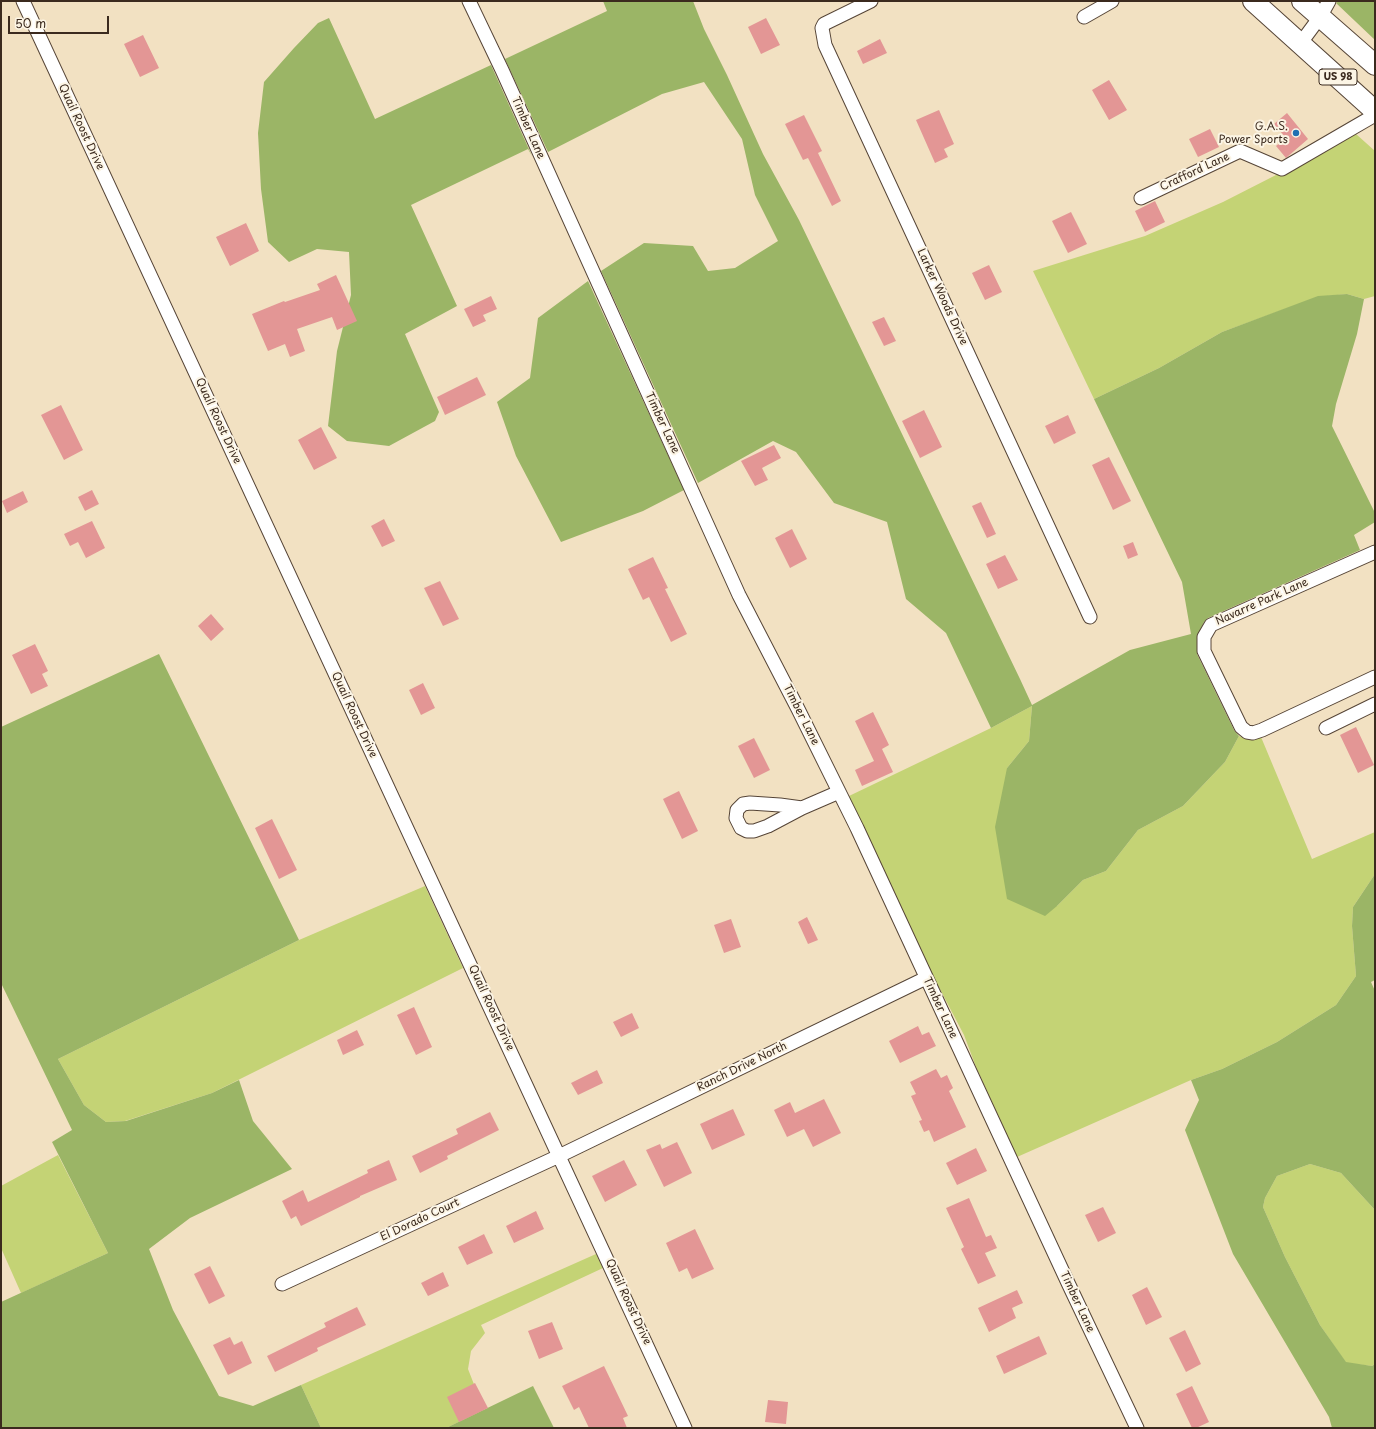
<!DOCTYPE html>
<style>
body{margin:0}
#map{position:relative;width:1376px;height:1429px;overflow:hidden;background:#f2e1c2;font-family:"Playpen Sans",sans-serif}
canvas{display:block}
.frame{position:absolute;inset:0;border:2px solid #3b2a1e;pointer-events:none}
.scale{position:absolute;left:8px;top:16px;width:101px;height:18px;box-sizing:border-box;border:2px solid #3b2a1e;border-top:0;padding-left:5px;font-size:12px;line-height:14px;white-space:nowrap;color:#3b2a1e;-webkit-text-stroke:3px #fcf5e5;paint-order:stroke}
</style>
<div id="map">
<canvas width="1376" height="1429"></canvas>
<div class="frame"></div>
<div class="scale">50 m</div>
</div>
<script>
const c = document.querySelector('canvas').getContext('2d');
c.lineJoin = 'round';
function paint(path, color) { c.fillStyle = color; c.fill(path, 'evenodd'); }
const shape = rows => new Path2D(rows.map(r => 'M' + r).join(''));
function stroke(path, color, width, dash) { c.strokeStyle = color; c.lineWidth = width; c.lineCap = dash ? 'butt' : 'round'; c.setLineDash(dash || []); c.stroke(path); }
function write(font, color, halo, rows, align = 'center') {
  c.font = font + ' "Playpen Sans",sans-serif'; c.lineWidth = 4; c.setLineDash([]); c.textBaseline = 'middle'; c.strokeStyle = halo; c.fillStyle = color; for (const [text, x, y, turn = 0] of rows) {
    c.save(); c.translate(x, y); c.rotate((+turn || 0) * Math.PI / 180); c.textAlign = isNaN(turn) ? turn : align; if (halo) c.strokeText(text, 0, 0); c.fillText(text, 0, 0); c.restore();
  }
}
paint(shape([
 [1356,134,1375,151,1375,296,1364,299,1347,294,1318,297,1222,332,1159,368,1094,399,1033,271,1145,236,1223,202,1276,175,1285,175],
 [1032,706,1029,741,1007,768,1057,906,1083,880,1106,871,1138,830,1183,806,1225,762,1239,736,1245,739,1251,740,1261,737,1312,859,1375,832,1375,874,1353,907,1352,926,1356,976,1336,1005,1277,1042,1222,1069,1191,1080,1017,1157,976,1067,964,1035,932,974,849,796,991,728],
 [425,886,463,968,212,1093,125,1121,106,1122,84,1105,58,1059,299,940],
 [58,1155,108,1253,21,1293,1,1248,1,1186],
 [1310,1164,1341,1173,1375,1210,1375,1364,1372,1366,1346,1363,1320,1325,1285,1257,1263,1207,1265,1198,1277,1176],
 [596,1254,603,1268,481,1325,485,1333,471,1351,468,1369,484,1410,446,1428,321,1428,301,1385]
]), '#c4d375');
paint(shape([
 [603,1,693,1,704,29,727,75,763,154,799,220,1020,679,1032,705,1130,650,1191,634,1182,582,1094,399,1159,368,1222,332,1318,296,1347,294,1364,299,1357,334,1336,404,1332,426,1375,513,1375,522,1354,535,1360,550,1208,618,1204,622,1197,638,1197,654,1234,730,1239,736,1225,762,1183,806,1138,830,1106,871,1083,880,1057,906,1045,916,1007,899,995,827,1007,768,1029,741,1032,706,991,728,946,633,906,599,887,522,834,503,796,452,773,441,698,483,601,271,644,243,693,246,708,271,735,268,778,241,755,195,742,139,704,82,662,94,548,152,505,59,607,11],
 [1339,1,1375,1,1375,40,1336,3],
 [329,18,375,119,491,65,532,156,528,149,411,205,457,306,405,334,439,412,435,421,389,446,347,441,328,426,337,351,351,295,349,252,317,249,289,262,268,242,261,189,258,133,264,82,294,48,318,23],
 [588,281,684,490,643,511,561,542,516,456,497,402,530,378,538,318],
 [159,654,299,940,58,1059,84,1105,106,1122,126,1121,212,1093,239,1080,253,1121,292,1169,190,1218,149,1249,173,1310,219,1396,253,1406,301,1385,321,1428,1,1428,1,1302,108,1253,52,1142,72,1130,1,983,1,727],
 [1375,874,1375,980,1371,982,1375,991,1375,1210,1341,1173,1310,1164,1277,1176,1265,1198,1263,1207,1285,1257,1320,1325,1346,1362,1372,1366,1375,1364,1375,1428,1332,1428,1329,1417,1233,1254,1185,1130,1199,1100,1191,1080,1222,1069,1277,1042,1336,1005,1356,976,1352,926,1353,907],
 [533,1386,554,1428,446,1428]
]), '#9bb566');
paint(shape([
 [766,18,780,45,761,54,748,27],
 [143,35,159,68,140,77,124,44],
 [880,39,887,53,863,64,857,51],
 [1109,80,1127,110,1109,120,1092,90],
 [939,110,954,144,944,149,948,157,935,163,916,120],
 [1287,113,1308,139,1286,158,1276,146,1286,138,1274,124],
 [804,115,822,151,818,153,841,201,832,206,808,158,803,160,785,124],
 [1210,129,1219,147,1198,157,1189,139],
 [1155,201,1165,222,1145,232,1135,211],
 [1071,212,1087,244,1068,253,1052,221],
 [246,223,259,251,230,266,216,237],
 [989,265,1002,292,985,300,972,273],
 [336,275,357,321,337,330,332,317,297,329,305,351,290,357,285,344,268,351,252,314,284,301,285,302,320,290,317,284],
 [491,296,497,309,483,315,486,321,473,327,464,309],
 [884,317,896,341,884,346,872,322],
 [477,377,486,395,445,415,437,397],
 [61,405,83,450,64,460,41,415],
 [924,410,942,447,920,458,902,421],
 [1068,415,1076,433,1054,444,1045,426],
 [321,427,337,458,314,470,298,440],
 [774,445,781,458,762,468,768,480,755,486,741,461],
 [1109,457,1131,501,1113,510,1092,465],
 [92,490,99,504,85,511,78,497],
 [23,491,28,502,7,513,2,501],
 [981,502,996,534,987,538,972,506],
 [384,519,395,541,382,547,371,526],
 [92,521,105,548,86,558,78,542,70,546,64,534],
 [792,529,807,559,790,568,775,538],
 [1133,542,1138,555,1128,559,1123,546],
 [1005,555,1018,580,998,589,986,564],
 [653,557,668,588,665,589,687,634,671,642,649,597,643,600,628,569],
 [440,581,459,619,443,626,424,588],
 [211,614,224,629,211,641,198,626],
 [35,644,48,671,42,674,48,686,31,694,12,655],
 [423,683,435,708,421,715,409,690],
 [873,712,889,745,882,749,893,772,862,786,855,770,874,761,855,721],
 [1356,727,1374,765,1358,773,1340,735],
 [754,738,770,770,754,778,738,746],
 [679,791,698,831,682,839,663,799],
 [272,819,297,870,279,879,255,828],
 [807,917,818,940,808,944,798,922],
 [731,919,741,947,724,953,714,925],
 [414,1007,432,1047,416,1055,397,1015],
 [632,1013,639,1028,621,1037,613,1022],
 [918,1026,922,1035,929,1032,936,1046,900,1063,889,1041],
 [357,1030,364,1045,343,1055,337,1040],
 [936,1069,941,1078,947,1075,953,1088,949,1091,966,1127,934,1142,929,1130,924,1132,919,1121,922,1120,911,1096,916,1094,910,1082],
 [597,1070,603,1083,578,1095,571,1083],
 [824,1099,841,1133,813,1147,804,1129,787,1137,774,1110,790,1102,795,1113],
 [733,1109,745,1135,712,1150,700,1124],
 [490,1112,499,1130,447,1156,448,1159,420,1173,412,1156,458,1134,456,1129],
 [677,1142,692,1173,664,1187,646,1150,660,1144,662,1149],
 [976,1148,987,1171,957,1185,946,1163],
 [389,1160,397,1180,360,1196,360,1197,301,1226,296,1216,291,1219,282,1201,303,1190,308,1202,368,1173,367,1170],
 [624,1160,637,1185,605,1202,592,1176],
 [969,1198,986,1237,991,1235,997,1248,985,1253,996,1276,978,1284,961,1249,964,1247,946,1208],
 [1103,1207,1116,1233,1098,1242,1085,1215],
 [536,1211,544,1229,514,1243,506,1226],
 [695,1229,714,1269,692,1279,687,1268,679,1272,666,1243],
 [484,1234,493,1253,467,1265,458,1247],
 [210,1266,225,1296,209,1304,194,1274],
 [443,1272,449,1286,428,1296,421,1283],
 [1147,1287,1162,1317,1146,1325,1132,1295],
 [1017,1290,1023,1303,1012,1308,1016,1318,989,1332,978,1308],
 [357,1307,366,1325,317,1348,318,1351,275,1372,267,1356,326,1327,324,1323],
 [552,1322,563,1349,539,1359,528,1331],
 [1185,1330,1201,1364,1186,1372,1169,1338],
 [1039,1336,1047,1354,1004,1374,996,1356],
 [230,1337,234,1345,242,1341,252,1363,228,1375,213,1345],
 [604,1366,628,1416,623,1418,627,1428,589,1428,579,1407,574,1410,562,1386],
 [475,1383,488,1408,459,1422,447,1397],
 [1192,1386,1209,1422,1196,1428,1192,1428,1176,1394],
 [768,1400,788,1402,786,1424,765,1422]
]), '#e39695');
const minor = shape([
 [23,1,685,1428],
 [469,1,502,70,739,595,798,709,857,828,1069,1285,1137,1428],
 [871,1,824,24,822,28,825,45,1090,617],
 [1084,17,1112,1],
 [1300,44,1320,17,1329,1],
 [1141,198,1240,151,1282,169,1375,115],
 [1375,552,1211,625,1204,637,1204,651,1241,727,1247,732,1253,733,1262,730,1375,677],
 [1326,728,1375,704],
 [802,808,780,805,750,803,743,804,737,810,736,818,741,828,747,831,754,831,768,826,802,808,839,792],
 [282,1284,559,1156,926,978]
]);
const highway = shape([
 [1253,1,1375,111],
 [1302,1,1375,65]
]);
stroke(minor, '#564537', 15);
stroke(highway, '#564537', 22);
stroke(minor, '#fff', 13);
stroke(highway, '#fff', 20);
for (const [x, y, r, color] of [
 [1296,133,4,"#1f6fb2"]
]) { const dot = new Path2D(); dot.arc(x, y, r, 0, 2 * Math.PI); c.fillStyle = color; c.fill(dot); stroke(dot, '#fcf5e5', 1.5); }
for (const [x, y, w] of [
 [1338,77,38]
]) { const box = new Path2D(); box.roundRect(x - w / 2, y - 8, w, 16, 3); c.fillStyle = '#fcf5e5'; c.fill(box); stroke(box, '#3b2a1e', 1); }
write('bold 10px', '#3b2a1e', null, [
 ["US 98",1338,77]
]);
write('11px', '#3b2a1e', '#fcf5e5', [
 ["Quail Roost Drive",81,127,65],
 ["Timber Lane",528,128,66],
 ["Crafford Lane",1195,172,-25],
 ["Larker Woods Drive",942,297,65],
 ["Quail Roost Drive",218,421,65],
 ["Timber Lane",662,423,65],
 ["Navarre Park Lane",1262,602,-24],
 ["Quail Roost Drive",354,715,65],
 ["Timber Lane",801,715,63],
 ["Quail Roost Drive",491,1008,65],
 ["Timber Lane",940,1008,65],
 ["Ranch Drive North",742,1067,-26],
 ["El Dorado Court",420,1220,-25],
 ["Quail Roost Drive",628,1302,65],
 ["Timber Lane",1077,1302,65]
]);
write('11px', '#3b2a1e', '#fcf5e5', [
 ["G.A.S.",1288,127],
 ["Power Sports",1288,140]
], 'right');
</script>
